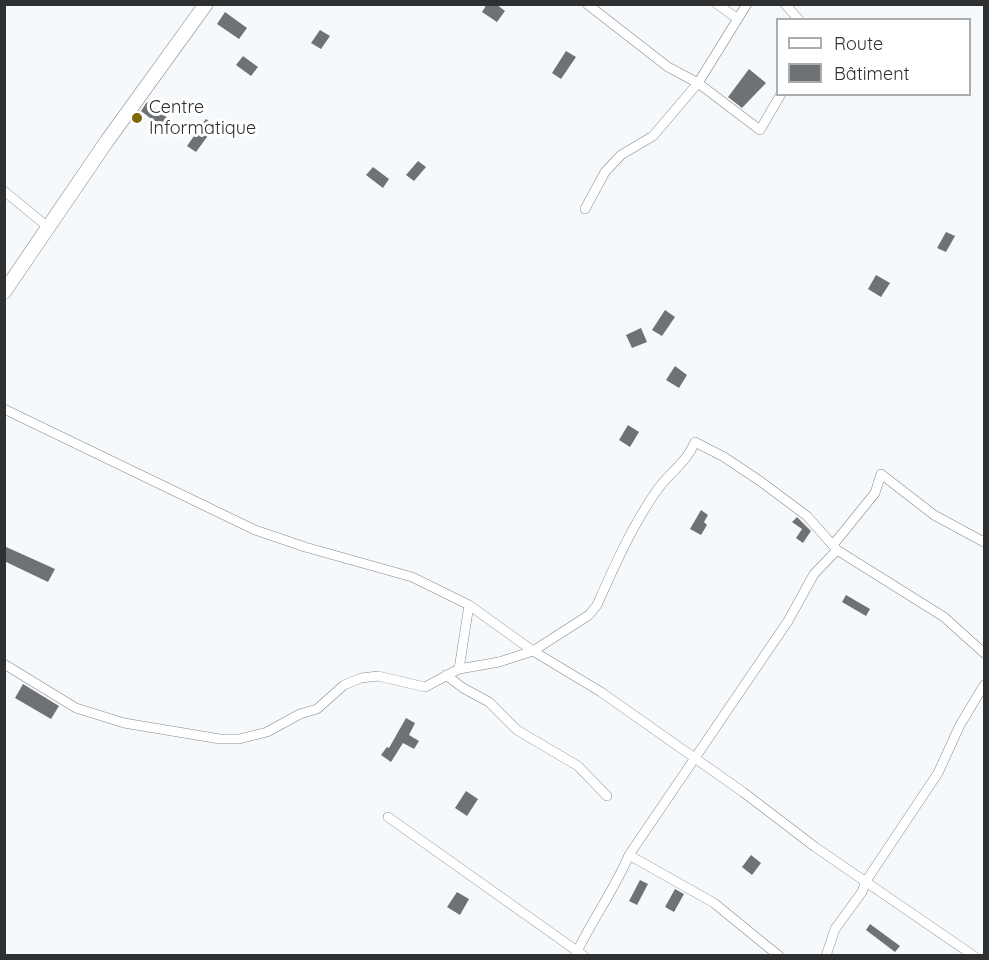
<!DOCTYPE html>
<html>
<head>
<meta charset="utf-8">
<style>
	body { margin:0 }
	#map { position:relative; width:989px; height:960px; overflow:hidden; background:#f6f9fc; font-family:Quicksand,sans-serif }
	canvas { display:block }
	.frame { position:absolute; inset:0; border:6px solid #2e3031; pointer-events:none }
	.legend { position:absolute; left:776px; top:18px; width:195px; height:78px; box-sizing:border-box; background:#fff; border:2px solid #abacad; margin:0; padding:8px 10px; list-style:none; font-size:18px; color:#2e3031 }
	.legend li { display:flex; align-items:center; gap:12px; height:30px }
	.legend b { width:30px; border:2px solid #abacad }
</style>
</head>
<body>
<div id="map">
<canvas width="989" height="960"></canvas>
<div class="frame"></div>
<ul class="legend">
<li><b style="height:8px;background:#fff"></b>Route</li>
<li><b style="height:16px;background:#6f7274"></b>Bâtiment</li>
</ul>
</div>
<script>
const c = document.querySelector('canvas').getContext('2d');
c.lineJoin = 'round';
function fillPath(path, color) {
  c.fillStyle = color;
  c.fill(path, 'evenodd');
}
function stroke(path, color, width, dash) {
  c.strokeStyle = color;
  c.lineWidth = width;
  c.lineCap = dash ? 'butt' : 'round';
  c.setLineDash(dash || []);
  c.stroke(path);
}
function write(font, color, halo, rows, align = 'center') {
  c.font = font + ' Quicksand,sans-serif';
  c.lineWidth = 6;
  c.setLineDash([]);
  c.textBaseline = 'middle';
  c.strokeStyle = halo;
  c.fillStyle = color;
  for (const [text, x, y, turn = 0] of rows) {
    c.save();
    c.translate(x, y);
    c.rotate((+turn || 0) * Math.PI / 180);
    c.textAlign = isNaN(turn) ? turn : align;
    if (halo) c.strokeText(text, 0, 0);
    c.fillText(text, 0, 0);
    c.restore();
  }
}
fillPath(new Path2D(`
	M487,4H496L505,11L497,22L482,12Z
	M225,12L247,28L239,39L217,24Z
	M320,30L330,36L321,49L311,43Z
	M566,51L576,57L561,79L552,73Z
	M243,56L258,67L251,76L236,65Z
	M749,69L766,83L742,108L728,97Z
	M147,102L173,122L167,131L141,111Z
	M206,119L215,126L196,152L187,146Z
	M418,161L426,167L414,181L406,175Z
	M373,167L389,179L383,188L366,175Z
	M946,232L955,236L946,252L937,248Z
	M876,275L890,283L881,297L868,289Z
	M665,310L675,317L662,336L652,330Z
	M641,328L647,342L632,348L626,335Z
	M675,366L687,375L679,388L666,380Z
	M628,425L639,432L630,447L619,440Z
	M701,510L708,515L704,522L707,525L701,535L690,529Z
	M797,517L811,531L803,543L796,538L802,529L792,522Z
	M4,546L55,569L48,582L4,561Z
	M846,595L870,609L866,616L842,602Z
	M23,684L59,706L51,719L15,698Z
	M406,718L415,723L409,735L419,741L414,749L403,743L391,762L381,755L387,747L389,748Z
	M466,791L478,799L467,816L455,808Z
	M751,855L761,863L752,875L742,867Z
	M640,880L648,884L637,905L629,901Z
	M675,889L684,894L674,912L665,907Z
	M457,892L469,899L460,915L447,907Z
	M870,924L900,946L895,952L866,930Z`), '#6f7274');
const street = new Path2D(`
	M587,4L668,67L698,83L760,130L781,94
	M717,4L738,19
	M785,4L799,20
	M4,191L48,227
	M585,209L605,172L621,155L653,136L698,83L747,4
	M4,409L255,530L305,547L412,577L469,605L533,651L601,692L743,792L815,847L974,956
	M833,545L875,493L881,474L934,515L984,542
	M4,664L76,708L124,723L220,739H239L267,732L300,714L317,709L344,685L361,678L378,676L425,687L459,669L499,662L533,651L589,615L597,605C614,567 631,528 655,493C667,474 686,464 695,442L724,457L760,481L807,516L837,550L944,617L984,653
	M459,669L469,605
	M446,675L463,688L489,702L517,730L578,766L607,796
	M388,817L584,956
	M575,956C591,921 614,891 629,855
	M779,956L714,903L629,855L788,621L814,574L837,550
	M826,956L835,929L862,892L866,881L938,773L960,725L984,685`);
const secondary = new Path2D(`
	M4,292L107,141L206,4`);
stroke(street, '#85888a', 10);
stroke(secondary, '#85888a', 15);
stroke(street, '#fff', 9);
stroke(secondary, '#fff', 14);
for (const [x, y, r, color] of [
	[137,118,6,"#7c6900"]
]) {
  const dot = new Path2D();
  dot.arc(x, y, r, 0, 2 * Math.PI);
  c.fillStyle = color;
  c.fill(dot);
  stroke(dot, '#fff', 2);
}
write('18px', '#2e3031', '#fff', [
	["Centre",149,108],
	["Informatique",149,129]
], 'left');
</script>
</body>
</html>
